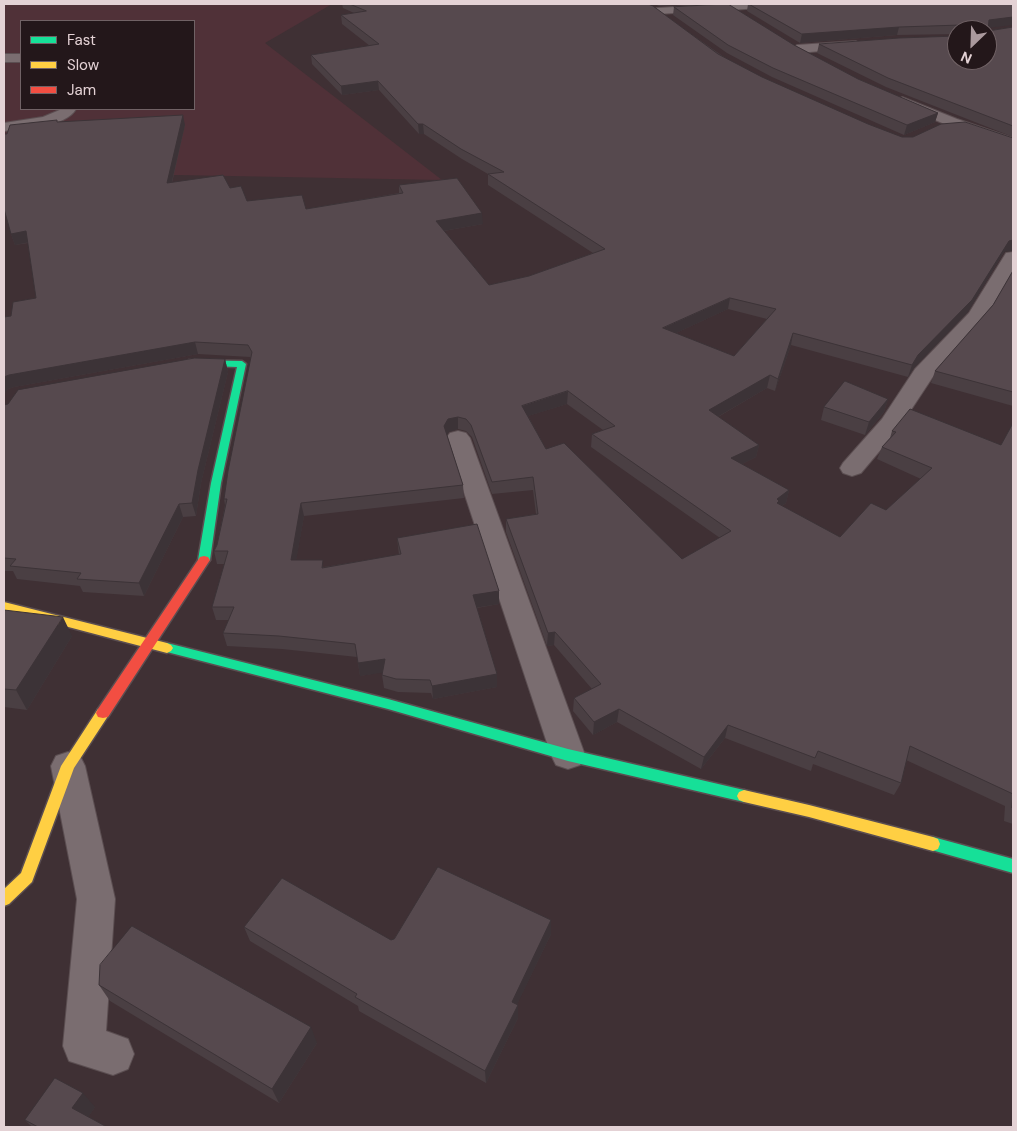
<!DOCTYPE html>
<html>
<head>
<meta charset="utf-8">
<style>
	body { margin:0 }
	#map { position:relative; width:1017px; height:1131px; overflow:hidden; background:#3f3034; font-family:"DM Sans",sans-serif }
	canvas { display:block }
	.frame { position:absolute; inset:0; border:5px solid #e4d2d5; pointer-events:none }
	.legend { position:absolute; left:20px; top:20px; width:175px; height:90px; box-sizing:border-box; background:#23171a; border:1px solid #706265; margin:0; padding:6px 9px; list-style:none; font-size:15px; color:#e4d2d5 }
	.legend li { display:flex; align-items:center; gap:10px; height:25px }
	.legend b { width:25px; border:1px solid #706265 }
	.north { position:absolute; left:947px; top:20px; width:50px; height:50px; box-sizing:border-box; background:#23171a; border:1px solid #706265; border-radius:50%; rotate:204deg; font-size:14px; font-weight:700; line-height:20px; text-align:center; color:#e4d2d5 }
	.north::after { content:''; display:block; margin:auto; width:18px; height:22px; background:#aa999d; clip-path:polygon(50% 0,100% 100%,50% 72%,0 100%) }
</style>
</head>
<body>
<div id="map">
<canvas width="1017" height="1131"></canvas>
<div class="frame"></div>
<ul class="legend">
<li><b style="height:6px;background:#16e098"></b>Fast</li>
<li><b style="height:6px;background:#ffcf43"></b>Slow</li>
<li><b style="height:6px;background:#f24e42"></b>Jam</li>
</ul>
<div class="north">N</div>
</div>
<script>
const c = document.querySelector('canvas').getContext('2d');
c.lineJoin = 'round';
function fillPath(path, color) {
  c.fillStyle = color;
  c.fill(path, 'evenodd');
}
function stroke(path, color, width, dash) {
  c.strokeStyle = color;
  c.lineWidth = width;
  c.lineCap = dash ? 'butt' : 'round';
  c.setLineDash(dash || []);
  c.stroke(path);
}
fillPath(new Path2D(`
	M4,4H332L265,43L442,180L178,175L4,177ZM21,21H194V109H21Z`), '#503138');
const street = new Path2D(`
	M726,4H787L781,7L657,14L651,11L657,8Z
	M856,41L862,45L860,48L797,53L791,49L797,45Z
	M4,54H21V62H4Z
	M902,97L957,119L1013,138V147L947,125L897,104L895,101Z
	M62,109H76C66,127 24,129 4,131V123L43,117Z
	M1013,252V272L987,316L932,378L899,428L861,473L852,476L843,473L840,468L843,463L882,419L915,369L969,313L1006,253Z
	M458,431L466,433L470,438L585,755L580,765L568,769L556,765L551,755L446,438L450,433Z
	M68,752L80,756L85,766L115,899L106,1031L128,1039L134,1054L128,1069L113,1075L69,1061L63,1046L77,899L51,766L56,756Z`);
const fast = new Path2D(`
	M189,360L242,361L246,364L221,483L210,560L204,564L198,560L211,483L237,367L186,365L185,363Z
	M167,643L388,699L568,749L744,790L749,792L751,796L749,800L744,802L568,761L388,709L163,651L161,648L163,645Z
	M933,837L1013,859V873L928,849L926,844L928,839Z`);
const slow = new Path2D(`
	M4,602L167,643L171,645L173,648L171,651L167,653L4,610Z
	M103,708L108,709L110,713L74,768L32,882L9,904L4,906V889L21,873L61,766L98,709Z
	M744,790L809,805L933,837L938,839L940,844L938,849L933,851L809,817L744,802L739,800L737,796L739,792Z`);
const jam = new Path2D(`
	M204,556L208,557L210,560L208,563L108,717L103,718L98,717L96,713L98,709L200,557Z`);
stroke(street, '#5b4e51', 2);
stroke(fast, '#5b4e51', 3);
stroke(slow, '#5b4e51', 3);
stroke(jam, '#5b4e51', 3);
fillPath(street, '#7a6d70');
fillPath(fast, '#16e098');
fillPath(slow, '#ffcf43');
fillPath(jam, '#f24e42');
fillPath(new Path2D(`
	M342,4H648L1004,252L968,312L914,368L908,377L791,345L775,391L767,388L718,417L759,445L756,457L742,464L789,490L786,503L782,506L840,537L886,510L921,479L877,459L882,447L890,438L892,431L1001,445L1013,423V824L1004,821L1005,806L906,760L901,783L894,795L813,764L811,771L725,738L701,769L617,722L593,735L573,711L574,698L592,689L554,645L547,646L506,532V519L536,514L533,490L492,494L472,437L466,431L458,429L449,432L447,435L463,485L464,498L304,516L296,560L324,567L399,555L397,538L499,604L477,608L497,674V687L433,699L431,693L398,692L384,688L382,675L383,672L360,676L357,657L282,649L227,646L223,633L229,620H216L212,607L225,564H217L214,551L217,545L225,505L224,499L251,358L250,357L198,354L14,387L8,389L4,394V317L11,316L36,298L28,243L15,245L11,234L7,134L58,122L185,125L172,183L230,188L247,201L306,209L399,193V185L483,224L444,231L489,285L529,276L593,253L488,185V174L462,159L424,134H419L379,90L342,95L312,64L311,55L370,46L342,24L341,15L354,13L343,8ZM728,309L767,319L734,356L676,333ZM567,404L603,430L592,434L591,447L720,538L682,559L546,449L528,416Z
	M654,4H698L659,6Z
	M748,4H1013L989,28L988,31L1013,27V137L886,87L817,53L819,44L957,60L987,30H957V34L897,35L800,43L747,11Z
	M674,7L794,45L858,79L938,113L935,122L904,135L772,77L727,53L673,15Z
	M1013,271V406L931,383L935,371L993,305Z
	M225,359L228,372L201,483L196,516L183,517L144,596L83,592L80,586L17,579L13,571H4V405Z
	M888,399L884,412L865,435L821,420L824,407Z
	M4,610L72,636L27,710L4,707Z
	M551,920V934L517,1004L518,1018L486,1083L359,1011L358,1006L250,941L244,927L391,940Z
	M99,985L317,1043L279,1103L110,1001Z
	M95,1107L88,1117L107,1127H32L25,1120Z`), '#4a3f43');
fillPath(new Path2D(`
	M1013,17V25L987,28L989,20Z
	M899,27L897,35L800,43L802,34Z
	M378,81L379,90L342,95L341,86Z
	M938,113L935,122L904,135L907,125Z
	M183,115L185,125L169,194L167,183Z
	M418,124H423L424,134H419Z
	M482,213L483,224L437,232L436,221Z
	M26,231L30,242L15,245L11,234Z
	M1013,240V251L1004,252L968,312L914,368L908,377L912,365L918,355L1009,241Z
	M730,298L728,309L661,340L663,328Z
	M793,333L791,345L775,391L778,379Z
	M195,342L198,354L14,387L8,389L4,394V377L9,375Z
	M225,359L228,372L201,483L196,516L192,503L198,470Z
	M770,375L767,388L707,423L709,410Z
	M568,391L567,404L522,418V406Z
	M888,399L884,412L865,435L869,422Z
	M458,417V429L449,432L444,439V426L448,419Z
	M759,445L756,457L728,471L731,458Z
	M789,490L786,503L777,509V499Z
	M301,503L304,516L294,573L291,560Z
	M179,504L183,517L144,596L139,583Z
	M499,591V604L474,608L473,595Z
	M63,617L72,636L27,710L16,690Z
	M555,632L554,645L547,646L548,633Z
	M385,659L387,672L360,676L358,663Z
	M497,674V687L433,699L432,686Z
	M619,709L617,722L593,735L594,722Z
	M728,725L725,738L701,769L704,757Z
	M551,920V934L512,1015V1002Z
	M518,1005V1018L486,1083L485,1071Z
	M311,1027L317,1043L279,1103L272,1089Z
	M83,1093L95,1107L85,1122L72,1108Z`), '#3c3337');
const building = new Path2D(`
	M350,4H648L653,6L718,54L762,77L868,124L902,137H913L941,124L965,122L1013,138V240L1009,241L972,300L918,355L912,365L793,333L778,379L770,375L709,410L759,445L731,458L789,490L777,499L779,501L777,503L840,537L871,503L886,510L932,468L882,447L896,432L892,431L910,409L1001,445L1013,423V794L910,746L901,783L818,751L815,758L728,725L704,757L619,709L594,722L574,698L601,684L555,632L548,633L506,519L538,514L533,477L492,482L471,425L466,419L458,417L448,419L444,426L463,485L301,503L291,560H323L322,568L401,554L397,538L477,524L499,591L473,595L497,674L432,686L430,680L396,679L382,675L385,659L358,663L355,644L279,636L223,633L234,607H212L228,551H214L217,545L227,499H224L228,471L252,352L248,345L195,342L9,375L4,377V317L11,316L13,302L36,298L26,231L11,234L4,209V134H7L10,125L57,120V122L183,115L167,183L223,175L230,188L241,186L247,201L302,195L306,209L403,193L399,185L457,178L482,213L436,221L489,285L529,276L605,249L488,174L504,172L461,149L423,124H418L378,81L341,86L311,55L379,44L341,15L366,11ZM730,298L776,309L734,356L663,328ZM568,391L615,426L592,434L731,531L682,559L564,443L546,449L522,406Z
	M728,4L794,45L858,79L938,113L907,125L773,68L728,45L674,7Z
	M749,4H1013V17L989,20L988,31L1013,27V126L888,78L819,44L899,38L957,36V60H987V30H961V25L899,27L802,34Z
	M1013,271V392L935,371L993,305Z
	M195,358L225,359L198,470L192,503L179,504L139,583L77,579L81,573L10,566L16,559L4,558V405L8,404L18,390Z
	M845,381L888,399L869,422L824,407Z
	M4,610L63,617L16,690L4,689Z
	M1013,795V809L1012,808Z
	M438,867L551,920L512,1002L518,1005L485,1071L355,997L357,994L244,927L282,878L391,940L394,939Z
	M132,926L311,1027L272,1089L99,985L100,965Z
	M55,1078L83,1093L72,1108L107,1127H38L25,1120Z`);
fillPath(building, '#56494e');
stroke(building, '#3c3337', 1);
</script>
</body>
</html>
